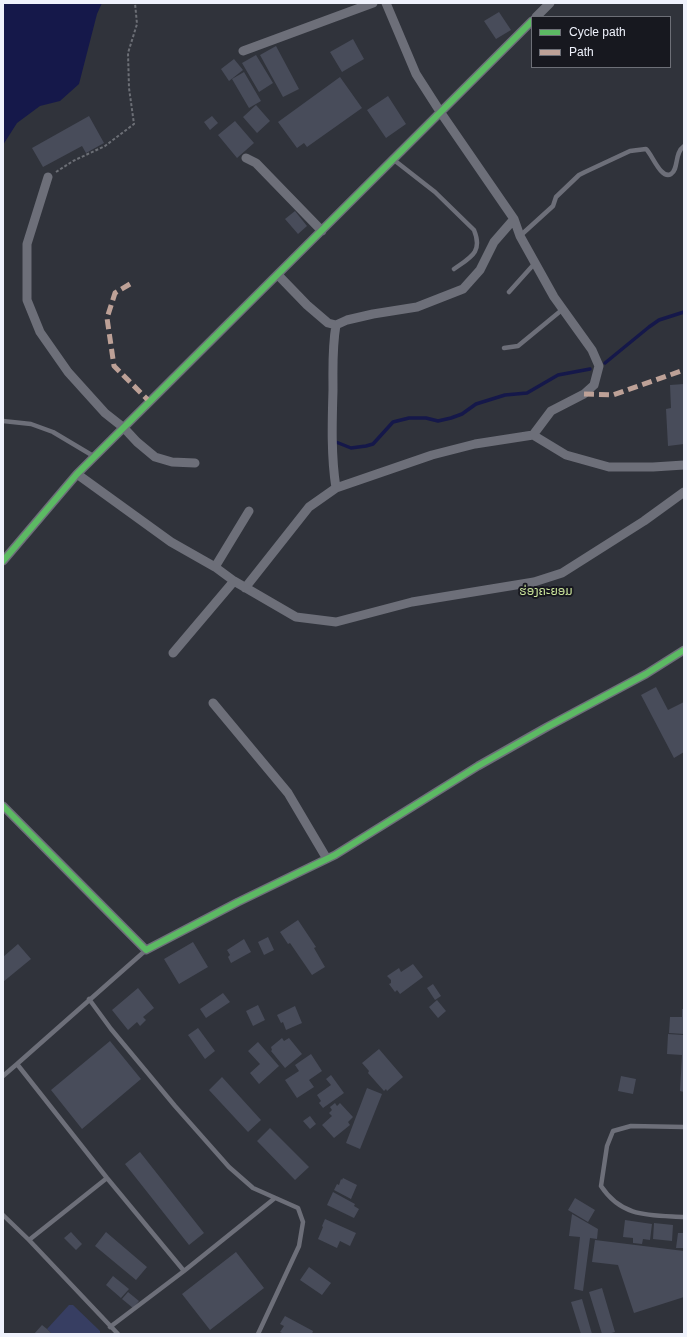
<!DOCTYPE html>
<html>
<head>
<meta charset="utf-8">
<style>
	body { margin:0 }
	#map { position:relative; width:687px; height:1337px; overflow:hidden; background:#30333b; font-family:Arial,sans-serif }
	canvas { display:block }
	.frame { position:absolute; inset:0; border:4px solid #eff2fc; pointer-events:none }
	.legend { position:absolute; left:531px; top:16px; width:140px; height:52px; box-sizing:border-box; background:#17181f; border:1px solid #6d6f77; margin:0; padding:5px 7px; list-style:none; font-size:12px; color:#eff2fc }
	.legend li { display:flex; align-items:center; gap:8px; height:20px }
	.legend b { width:20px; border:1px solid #6d6f77 }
</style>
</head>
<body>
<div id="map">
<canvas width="687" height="1337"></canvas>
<div class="frame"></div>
<ul class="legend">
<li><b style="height:5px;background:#5cba63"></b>Cycle path</li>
<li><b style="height:5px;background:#bda197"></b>Path</li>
</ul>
</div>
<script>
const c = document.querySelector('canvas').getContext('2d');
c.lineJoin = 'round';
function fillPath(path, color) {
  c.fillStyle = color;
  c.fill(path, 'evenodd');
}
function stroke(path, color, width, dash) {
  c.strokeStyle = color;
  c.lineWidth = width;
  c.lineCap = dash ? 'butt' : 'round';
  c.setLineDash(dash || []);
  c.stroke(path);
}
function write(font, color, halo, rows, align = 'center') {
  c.font = font + ' Arial,"Noto Sans Lao",sans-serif';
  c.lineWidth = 4;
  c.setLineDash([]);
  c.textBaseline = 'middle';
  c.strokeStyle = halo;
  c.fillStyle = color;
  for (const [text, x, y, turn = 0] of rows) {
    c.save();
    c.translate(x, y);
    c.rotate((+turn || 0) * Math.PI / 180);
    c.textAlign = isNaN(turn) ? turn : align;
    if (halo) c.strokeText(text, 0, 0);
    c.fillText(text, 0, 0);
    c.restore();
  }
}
fillPath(new Path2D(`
	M69,1305H73L100,1331V1334H52L47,1329Z`), '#373e62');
fillPath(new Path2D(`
	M3,3H102L97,14L79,84L60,101L40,106L17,123L3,145Z`), '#15184a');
stroke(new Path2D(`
	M605,363L649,327L659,320L684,312
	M336,442L351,448L366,446L373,444L393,422L409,418H426L438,421L451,418L462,414L476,404L505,395L527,393L558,375L590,369`), '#15184a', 3.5);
fillPath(new Path2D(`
	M499,12L511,30L496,39L484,21Z
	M353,39L364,59L342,72L330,52Z
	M276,46L299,89L283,97L260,55Z
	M256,55L273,83L259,92L242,63Z
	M234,59L243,70L229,81L221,69Z
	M244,72L261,101L249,108L232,79Z
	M340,77L362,108L307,147L304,143L297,148L278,122Z
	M388,96L406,124L386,138L367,110Z
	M256,105L270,121L257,133L243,117Z
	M89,116L104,143L86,153L82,146L43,167L32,148Z
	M212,116L218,123L210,130L204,122Z
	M235,121L254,143L237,158L218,135Z
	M295,211L307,226L298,234L285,219Z
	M684,384V444L668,446L666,409L671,408L670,385Z
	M656,687L668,710L684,702V752L674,758L641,695Z
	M298,920L316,947L314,948L325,967L312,975L290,943L288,944L280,932Z
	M268,937L274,950L264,955L258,942Z
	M244,939L251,952L231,963L228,957L230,955L227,950Z
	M193,942L208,967L179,984L164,959Z
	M18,944L31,959L3,982V957Z
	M413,964L423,977L400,994L397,990L395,992L389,984L391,983V980L387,976L399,968L401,972Z
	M433,984L441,996L435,1000L427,988Z
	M138,988L154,1008L143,1017L146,1020L140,1026L137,1022L128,1030L112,1010Z
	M223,993L230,1002L206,1018L200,1009Z
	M437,1000L446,1011L438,1018L429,1007Z
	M258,1005L265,1020L253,1026L246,1011Z
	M295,1006L302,1023L286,1030L283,1022L281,1023L277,1015Z
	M682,1009H684V1034L669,1033L670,1017H682Z
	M198,1028L215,1051L205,1059L188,1035Z
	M668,1034L684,1035V1092L680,1091L682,1055L667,1054Z
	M282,1038L284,1041L289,1038L302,1054L285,1068L271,1051L272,1050L271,1047Z
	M110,1041L141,1079L82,1129L51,1090Z
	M258,1042L279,1066L259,1084L250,1073L260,1064L248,1051Z
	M379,1049L403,1077L387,1091L386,1089L384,1091L368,1073L369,1071L362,1063Z
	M311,1054L322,1071L309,1080L314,1087L297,1098L285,1080L299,1071L295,1065Z
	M331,1075L344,1093L323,1108L319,1103L321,1101L317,1095L331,1085L326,1079Z
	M621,1076L636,1079L633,1094L618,1091Z
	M222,1077L261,1120L248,1132L209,1090Z
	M367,1088L382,1094L360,1149L346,1143Z
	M335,1103L337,1106L340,1103L353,1117L348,1122L350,1125L334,1138L322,1125L332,1116L329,1113L332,1110L330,1107Z
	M310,1116L316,1124L310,1129L303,1121Z
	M270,1128L309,1167L295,1180L257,1141Z
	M140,1152L204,1233L189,1245L125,1164Z
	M343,1178L357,1185L351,1199L334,1190L337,1184L339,1185L341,1179L342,1180Z
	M333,1192L355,1204L354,1206L359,1209L354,1218L327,1205Z
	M575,1198L595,1210L588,1222L568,1210Z
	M572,1214L598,1229L597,1239L590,1238L583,1291L574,1289L580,1237L569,1236Z
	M325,1219L356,1233L350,1246L340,1241L337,1248L318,1239L323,1227L322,1226Z
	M625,1220L652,1224L650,1240L643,1239L642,1244L633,1243V1238L623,1237Z
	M654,1223L673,1225L672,1241L653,1239Z
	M71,1232L82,1244L76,1250L64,1238Z
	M106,1232L147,1267L136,1280L95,1246Z
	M678,1233H684V1248H676Z
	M595,1240L684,1251V1297L634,1313L618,1265L592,1262Z
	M236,1252L264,1288L210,1330L182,1294Z
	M309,1267L331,1283L322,1295L300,1280Z
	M113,1276L129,1289L121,1298L106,1285Z
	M602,1288L615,1332L608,1334H602L589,1292Z
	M128,1292L139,1301L133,1308L122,1299Z
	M582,1299L592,1334H581L571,1302Z
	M285,1316L313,1331L312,1334H284L280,1332L284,1326L280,1324Z
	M42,1325L47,1329L52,1334H34Z`), '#484c5a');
stroke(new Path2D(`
	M56,172L73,161L105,146L134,124L129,88L128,53L137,24L135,3`), '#6c6f76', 2, [3, 2]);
stroke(new Path2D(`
	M394,160L435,192L474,230C483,252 471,257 454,269
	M520,236L553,206L556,197L579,175L585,172L630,151L646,149C652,154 661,180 671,174C679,169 674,153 684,146
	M509,292L535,263
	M504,348L518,346L563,309
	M3,421L31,424L53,432L95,457
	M146,950L17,1064L107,1178L184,1271
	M89,999L111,1029L175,1106L229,1167L253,1188L298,1208L303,1222L299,1246L258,1334
	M3,1076L17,1064
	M684,1127L631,1126L613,1131L607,1146L601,1186C622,1218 650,1215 684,1217
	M3,1215L29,1240L107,1178
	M29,1240L118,1334
	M110,1327L184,1271L275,1198`), '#6d6f79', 4.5);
stroke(new Path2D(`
	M386,3L416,74L441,113L514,219L520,236L554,297L592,350L599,366L594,385L584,394L551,411L533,435L566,455L609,467H653L684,465
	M536,17L550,3
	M243,51L373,3
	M246,158L256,163L322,231
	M48,177L27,244V300L40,332L68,372L105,413L124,428L137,442L155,457L172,462L195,463
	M278,275L307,305L328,323L336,325L347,320L373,314L417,307L463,289L480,270L494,242L514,219
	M336,325C332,348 333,367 333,390C332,423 331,456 336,488
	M77,474L171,542L215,567L234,581L296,617L336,622L412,602L534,582L562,573L644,521L684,492
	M3,561L77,474L532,21
	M215,567L249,511
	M245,588L309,507L336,488L432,455L475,444L533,435
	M173,653L234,581
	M213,703L288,793L327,859
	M3,806L146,950L238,902L335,855L478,766L547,727L646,674L684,650`), '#6d6f79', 9);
stroke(new Path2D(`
	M130,284L115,293L107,318L114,366L150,402
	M584,394L613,395L684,370`), '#bda197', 5, [10, 5]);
stroke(new Path2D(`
	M3,561L77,474L532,21
	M3,806L146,950L238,902L335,855L478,766L547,727L646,674L684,650`), '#5cba63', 6);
write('12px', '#cce69c', '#17181f', [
	["ຮ່ອງຄະຍອມ",546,592]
]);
</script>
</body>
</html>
